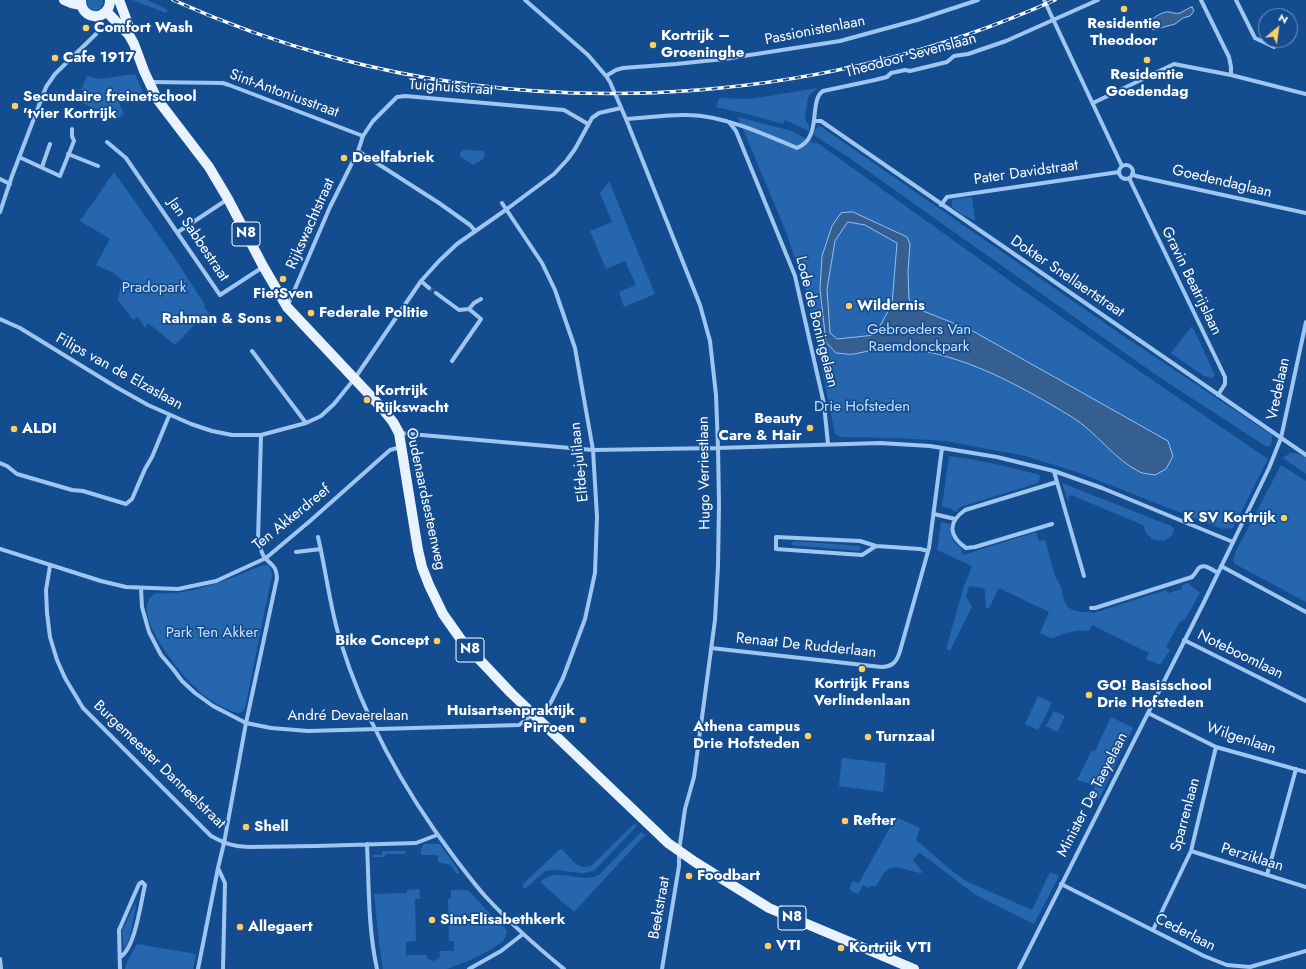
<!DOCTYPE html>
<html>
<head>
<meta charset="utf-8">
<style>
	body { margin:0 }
	#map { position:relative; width:1306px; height:969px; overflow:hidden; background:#144c90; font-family:Jost,sans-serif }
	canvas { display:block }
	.north { position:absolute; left:1258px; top:8px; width:40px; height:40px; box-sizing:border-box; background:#144c90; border:1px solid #7294bc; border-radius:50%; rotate:29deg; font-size:11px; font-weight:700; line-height:16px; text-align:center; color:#fff }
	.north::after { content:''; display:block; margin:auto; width:14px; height:18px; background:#ffce5f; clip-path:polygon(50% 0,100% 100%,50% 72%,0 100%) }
</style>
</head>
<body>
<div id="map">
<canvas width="1306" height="969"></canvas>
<div class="north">N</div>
</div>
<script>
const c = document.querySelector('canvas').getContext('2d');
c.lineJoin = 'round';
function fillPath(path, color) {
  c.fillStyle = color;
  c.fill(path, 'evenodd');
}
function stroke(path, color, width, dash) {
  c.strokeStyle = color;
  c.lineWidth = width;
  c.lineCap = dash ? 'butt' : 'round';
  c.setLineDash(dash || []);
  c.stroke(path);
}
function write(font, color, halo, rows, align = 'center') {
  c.font = font + ' Jost,sans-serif';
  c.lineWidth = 3.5;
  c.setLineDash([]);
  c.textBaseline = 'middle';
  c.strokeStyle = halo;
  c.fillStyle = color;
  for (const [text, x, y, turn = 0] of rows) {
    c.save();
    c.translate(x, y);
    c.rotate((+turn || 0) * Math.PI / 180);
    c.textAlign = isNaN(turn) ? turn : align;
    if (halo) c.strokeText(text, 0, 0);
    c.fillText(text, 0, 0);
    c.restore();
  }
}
fillPath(new Path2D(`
	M87,0H103V3L100,9L94,11L88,8Z
	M132,0H147L168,10L166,13Z
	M135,74L143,92L119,102L124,114L117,119L81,102L85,92L81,90L87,76L98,79Z
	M818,88L809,95L808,98L805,119L809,126V131L785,120L783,124L747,114L716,107L719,98L751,99Z
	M738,117L792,131L815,144L816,142L1027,293L1161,386L1268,459L1233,528L1222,529L1077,472L1025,456L946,441L896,438L841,437L835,434L807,295L786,232Z
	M820,126L1119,333L1272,435V440L1271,445L1267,447L1159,377L848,157L814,135L815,129Z
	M463,150L482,151L485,153C484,160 479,162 473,165L460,156V153Z
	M114,172L174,257L205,305L204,307L217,323L213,326L202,317L175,345L148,323L145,328L138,317L133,320L118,300L122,280L114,273L96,265L110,239L80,221Z
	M609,181L655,294L624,307L619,292L636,285L625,261L606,269L590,231L612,222L600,193Z
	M972,197L975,221L961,214L952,207V200L955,199Z
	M1192,326L1215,375L1212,378L1204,376L1171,353Z
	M1290,453H1296L1306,457V474L1283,458Z
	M949,456C980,460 1010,467 1040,475L1039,482L1035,484L960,507L956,512L950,508L942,507Z
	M1281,465L1306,481V602L1235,564L1233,561L1236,551Z
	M1062,483L1171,526L1174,529L1172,536L1164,541L1151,539V537L1147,535L1143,525L1071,495L1069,496L1068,501Z
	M941,522L950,524C949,534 952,542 961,548L963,555L1036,532L1039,541L1045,540C1049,552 1051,564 1055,576C1056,580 1060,583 1061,587C1064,597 1062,605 1073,610C1081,613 1087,611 1094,613L1166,590L1168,593L1182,589V585L1188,583L1200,593L1185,619L1179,623L1166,647L1170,650L1160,665L1146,659L1149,653L1092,625L1089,631C1076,629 1066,633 1053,638H1050L1040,633L1049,612L999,588L989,608H986L985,590L983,588L969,586L966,596L972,607L950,651L946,649L964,586L972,566L937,550Z
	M795,541L859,546L861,547L859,551L792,545V542Z
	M268,565L271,569L272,575L245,708L242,712L238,713C226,710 205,698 196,688C181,674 139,623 148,602C149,598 152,595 156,593C192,596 228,579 261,566Z
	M1038,696L1052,703L1038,730L1025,724Z
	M1054,711L1065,716L1057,732L1046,726Z
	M1111,717L1133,728L1099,799L1092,794L1095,785L1077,780L1092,750L1095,751Z
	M842,758L886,763L883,792L839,786Z
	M896,817L920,828L916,840L951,870L966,881L1032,910L1050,872L1059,876L1034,924L974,894L919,852L913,860L922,871V873C910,873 894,861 885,872C881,876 879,882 876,886H870L869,888L863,885L859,893H854L849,889L853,881L859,883Z
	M634,824L637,826L594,871L582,873L555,870L545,871L525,889L522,885L559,850L562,849C571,858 577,871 591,866Z
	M641,832L645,835L574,912L540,882C560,865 578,885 599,875Z
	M424,844H440L458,870L459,874L456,873L451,865L438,862V855H421V849Z
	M382,851H406V854H385V857H373V855H382Z
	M419,889L420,899H415L416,941L406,942V956L408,955H427V958L430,960L434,961L440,957L439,951H454V941H449L448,899L451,898V890H468L494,918L503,925L507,932L504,940L492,949L466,962L447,969H383L379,943L374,894L407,893V890Z
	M135,904L136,905L130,937L124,950L122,931Z
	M137,944L196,954L193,969H125L127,962Z`), '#2666af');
const water = new Path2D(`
	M1192,7L1194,11L1190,16L1183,18L1175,24L1153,30L1150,27L1149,22C1154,17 1163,11 1170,12C1174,13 1176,14 1180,13C1184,11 1188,8 1192,7Z
	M853,212L907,237L910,244L908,272L909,299L913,307L971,330L1168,441L1173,456L1166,469L1155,475C1150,474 1144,474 1140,472C1116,461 1095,431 1072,417C1019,385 964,354 902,348C885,346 870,351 854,354C848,355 842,353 836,353L826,342L820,289L822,256L832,226L841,213ZM848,222L865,225L897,243L892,304L875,335L837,339L830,333L827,289L835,241Z`);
fillPath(water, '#355f90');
stroke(water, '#91c1f4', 1);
stroke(new Path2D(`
	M429,288L436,293`), '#3767a1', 4, [4, 2]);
stroke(new Path2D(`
	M525,0L588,55L606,76L610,82L626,119L700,305L710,341L716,395L718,448L719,504L718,566L715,620L694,777L685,809L679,851V866L662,969
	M1044,0L1122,166
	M1201,0L1229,57L1231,67V75
	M1236,0L1255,38L1274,47
	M606,76L616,70L623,68L676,64L724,59L840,41L917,20L978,0
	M151,82L223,83L229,85L363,136
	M1093,103L1174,64L1231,75L1306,94
	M626,119C647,118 668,114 688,115C725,116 764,134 797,148C823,138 808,101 823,91L875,80L887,77L891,73L905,70L910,71L947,62L954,56L968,54L1006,41L1098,0
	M815,121H821L1306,455
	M729,122L736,131L795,276L824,404L828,444
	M107,142L126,158L220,295L263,267
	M358,151L439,203L470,225L475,231
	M68,154L98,166
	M19,157L60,176L74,141L72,136V129
	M1119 172a7 7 0 1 1 14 0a7 7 0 1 1-14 0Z
	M42,167L50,144
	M1132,174L1136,176L1306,213
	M1129,178L1225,377V384L1218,395
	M0,179L10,184
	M502,203L542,263L555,290L575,348L593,450L597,517L595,573L585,619L563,678L551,702L539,718
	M941,205L947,197L1119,172
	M0,212L12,176L46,87L55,74L96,34L98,28L96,17
	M178,232L228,199
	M421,281L429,288
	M436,293L459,310L469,309L481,319L452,361
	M288,305L330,207L358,151L363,136L373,121L397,97L405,96L564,110L588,124
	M469,309L474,303L481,299
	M0,319L20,328L116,387L148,405L191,424L212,431L232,435H261L306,423L321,416L334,404L355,378L421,281L439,261L457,244L507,209L554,174L567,160L575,149L592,118L599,113L621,108
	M252,351L306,423
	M399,433L593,450L718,448L880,443L930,446L997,457L1054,471L1102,488L1233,542
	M0,463L7,466L17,474L72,490L83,491L126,504L132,499L145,469L152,457L169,416
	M1057,482L1084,576
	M934,514L955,519
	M1052,524L975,547L966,548C949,536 947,523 965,510L1057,482L1054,471
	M318,537C326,571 330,607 340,640C364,718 405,792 454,857C464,870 475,885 486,897C510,923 537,947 564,969
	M876,546L862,555L776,549V537L860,541L876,546L920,549L928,551
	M0,549L101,581L126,587L178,589L216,581L266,558L310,521L390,450L401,447
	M296,552L321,549
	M50,566L46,590L47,613L50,637L57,660L65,678L83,708L211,836C224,843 234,847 248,847L316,846L416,843L437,835
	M1221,566L1306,612
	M141,588L142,607L149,632L161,655L173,669L182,681L195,693L213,706L246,723L271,728L308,731L484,726L519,725L532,715
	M1091,608H1095L1192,577C1195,574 1196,572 1198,569C1203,562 1212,570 1218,573
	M1184,640L1306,701
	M711,648L881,667C892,667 897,662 900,651L929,548L942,448
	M1148,713L1216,747L1306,772
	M367,844C369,886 368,928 377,969
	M1191,851L1306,887
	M218,868L225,883L223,969
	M1267,875L1296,769
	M1061,884L1204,956L1227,965L1250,967L1306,951
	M1153,930L1191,851L1216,747
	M120,957C135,949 141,902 145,885L142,882L139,884L119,930L120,969
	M0,959L1,969
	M198,969L218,868L224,843L246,723L277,578C276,566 273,566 266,559C261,554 260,546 258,540L261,435
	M469,969L501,951L523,934
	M1019,969L1204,602L1269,468L1281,438L1306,322`), '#9fc6f1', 4);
stroke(new Path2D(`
	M64,0L71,3L81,5
	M81,0C81,22 110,21 110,0
	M119,0L128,24L129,35
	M106,11L129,35L134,44L144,71L157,99L209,167L228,199L263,266L287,307L381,407L393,422L399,433L418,550L422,567L429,585L443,614L462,641L511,693L668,843L695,862L769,908L914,969`), '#e9f2ff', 10);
const rail = new Path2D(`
	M173,0C224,23 277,42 332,57C569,121 831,100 1055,0`);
stroke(rail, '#fff', 3.5);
stroke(rail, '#144c90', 2, [6]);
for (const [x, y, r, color] of [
	[1124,9,4,"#ffce5f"],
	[86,28,4,"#ffce5f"],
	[653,45,4,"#ffce5f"],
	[55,58,4,"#ffce5f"],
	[1147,60,4,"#ffce5f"],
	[15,106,4,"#ffce5f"],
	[344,158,4,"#ffce5f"],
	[283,279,4,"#ffce5f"],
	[849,306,4,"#ffce5f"],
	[311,313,4,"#ffce5f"],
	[279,319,4,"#ffce5f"],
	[367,400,4,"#ffce5f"],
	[810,428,4,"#ffce5f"],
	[14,429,4,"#ffce5f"],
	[1284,518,4,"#ffce5f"],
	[437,641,4,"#ffce5f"],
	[862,669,4,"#ffce5f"],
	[1089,695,4,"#ffce5f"],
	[583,720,4,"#ffce5f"],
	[808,736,4,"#ffce5f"],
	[868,737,4,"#ffce5f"],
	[845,821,4,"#ffce5f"],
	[246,827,4,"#ffce5f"],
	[689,876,4,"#ffce5f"],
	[432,920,4,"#ffce5f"],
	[240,927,4,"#ffce5f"],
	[768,946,4,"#ffce5f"],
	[841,948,4,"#ffce5f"]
]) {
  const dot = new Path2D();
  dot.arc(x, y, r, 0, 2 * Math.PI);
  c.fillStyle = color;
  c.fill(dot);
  stroke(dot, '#144c90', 1.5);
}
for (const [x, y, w] of [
	[246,234,28],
	[470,650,28],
	[792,918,28]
]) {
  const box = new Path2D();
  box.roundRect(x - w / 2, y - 12, w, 24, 3);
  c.fillStyle = '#144c90';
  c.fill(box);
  stroke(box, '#fff', 1);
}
write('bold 14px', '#fff', null, [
	["N8",246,234],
	["N8",470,650],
	["N8",792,918]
]);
write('bold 15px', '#fff', '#144c90', [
	["Residentie",1124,24,"center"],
	["Theodoor",1124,41,"center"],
	["Comfort Wash",94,28],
	["Kortrijk –",661,36],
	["Groeninghe",661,53],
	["Cafe 1917",63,58],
	["Residentie",1147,75,"center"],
	["Goedendag",1147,92,"center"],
	["Secundaire freinetschool",23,97],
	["'tvier Kortrijk",23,114],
	["Deelfabriek",352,158],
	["FietSven",283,294,"center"],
	["Wildernis",857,306],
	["Federale Politie",319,313],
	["Rahman & Sons",271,319,"right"],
	["Kortrijk",375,391],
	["Rijkswacht",375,408],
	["Beauty",802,419,"right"],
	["Care & Hair",802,436,"right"],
	["ALDI",22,429],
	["K SV Kortrijk",1276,518,"right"],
	["Bike Concept",429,641,"right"],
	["Kortrijk Frans",862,684,"center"],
	["Verlindenlaan",862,701,"center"],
	["GO! Basisschool",1097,686],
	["Drie Hofsteden",1097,703],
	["Huisartsenpraktijk",575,711,"right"],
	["Pirroen",575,728,"right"],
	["Athena campus",800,727,"right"],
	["Drie Hofsteden",800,744,"right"],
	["Turnzaal",876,737],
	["Refter",853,821],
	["Shell",254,827],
	["Foodbart",697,876],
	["Sint-Elisabethkerk",440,920],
	["Allegaert",248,927],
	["VTI",776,946],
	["Kortrijk VTI",849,948]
], 'left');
write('15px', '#fff', '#144c90', [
	["Passionistenlaan",815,31,-11],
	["Theodoor Sevenslaan",911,56,-15],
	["Tuighuisstraat",451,88,4],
	["Sint-Antoniusstraat",284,94,20],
	["Pater Davidstraat",1026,173,-8],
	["Goedendaglaan",1222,182,13],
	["Rijkswachtstraat",311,224,-66],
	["Jan Sabbestraat",198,240,56],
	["Dokter Snellaertstraat",1067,277,34],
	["Gravin Beatrijslaan",1191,281,64],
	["Lode de Boningelaan",816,322,76],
	["Filips van de Elzaslaan",119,372,29],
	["Vredelaan",1279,389,-78],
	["Elfde-julilaan",580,462,-96],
	["Hugo Verriestlaan",705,473,-91],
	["Oudenaardsesteenweg",425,499,78],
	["Ten Akkerdreef",292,518,-39],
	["Renaat De Rudderlaan",806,646,6],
	["Noteboomlaan",1240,655,26],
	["André Devaerelaan",348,716],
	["Wilgenlaan",1241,739,18],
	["Burgemeester Danneelstraat",159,765,44],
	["Minister De Taeyelaan",1093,795,-63],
	["Sparrenlaan",1186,815,-75],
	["Perziklaan",1252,858,17],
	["Beekstraat",660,908,-80],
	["Cederlaan",1185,933,27]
]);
write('15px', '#c6e0fc', '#144c90', [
	["Pradopark",154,288],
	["Gebroeders Van",919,330],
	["Raemdonckpark",919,347],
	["Drie Hofsteden",862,407],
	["Park Ten Akker",212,633]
]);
</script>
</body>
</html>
